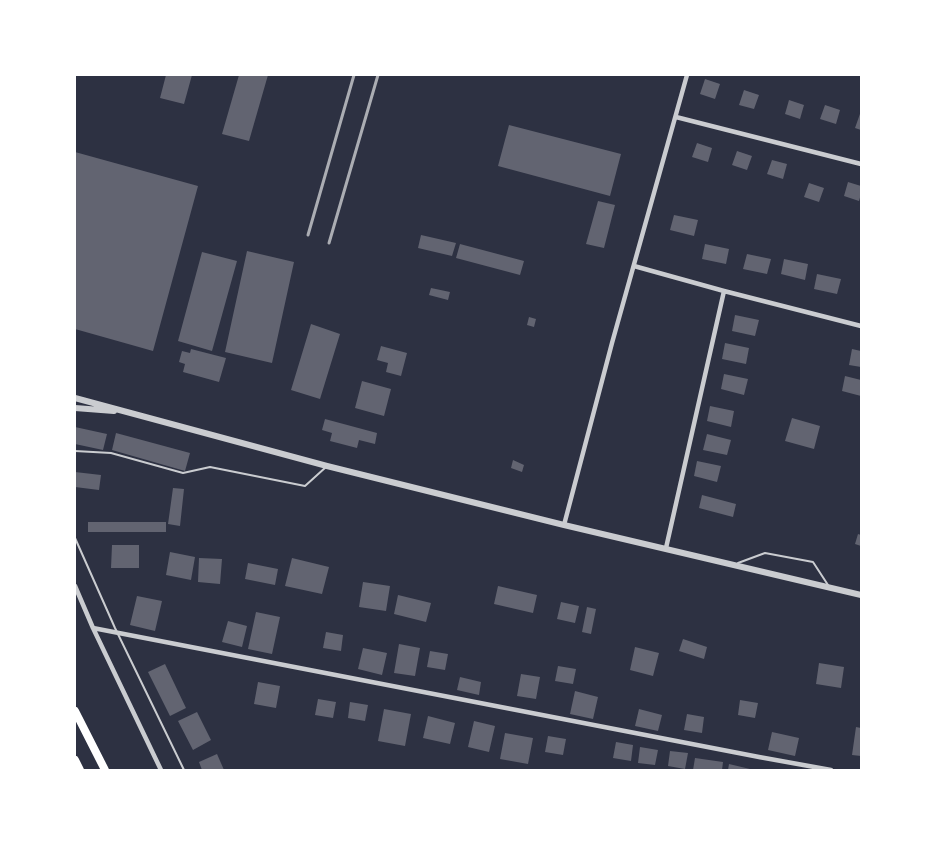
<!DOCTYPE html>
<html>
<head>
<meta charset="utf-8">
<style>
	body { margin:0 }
	#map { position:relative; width:936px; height:845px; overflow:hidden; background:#2d3142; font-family:Raleway,sans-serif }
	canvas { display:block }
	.frame { position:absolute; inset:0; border:76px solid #fff; pointer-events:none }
</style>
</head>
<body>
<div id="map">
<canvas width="936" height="845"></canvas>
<div class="frame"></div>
</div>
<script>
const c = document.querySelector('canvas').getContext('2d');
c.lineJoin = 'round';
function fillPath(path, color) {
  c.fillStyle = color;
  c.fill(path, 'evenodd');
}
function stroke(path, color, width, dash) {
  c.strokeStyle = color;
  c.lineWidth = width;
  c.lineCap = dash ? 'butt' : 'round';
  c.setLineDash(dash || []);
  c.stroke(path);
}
fillPath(new Path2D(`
	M166,75H192L184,104L160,98Z
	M239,75H268L249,141L222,134Z
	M705,79L720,84L715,99L700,94Z
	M744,90L759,95L754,109L739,105Z
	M789,100L804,105L800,119L785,114Z
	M825,105L840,110L836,124L820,119Z
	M861,111V130L855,128Z
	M509,125L621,154L610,196L498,166Z
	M697,143L712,148L708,162L692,157Z
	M737,151L752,156L747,170L732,165Z
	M75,152L198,186L153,351L75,329Z
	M772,160L787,164L783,179L767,174Z
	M848,182L861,186V194L859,201L844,196Z
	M809,183L824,188L819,202L804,197Z
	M598,201L615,205L604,248L586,244Z
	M674,215L698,220L694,236L670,230Z
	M421,235L456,243L452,256L418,248Z
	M460,244L524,261L520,275L456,258Z
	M705,244L729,249L726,264L702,259Z
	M247,251L294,262L272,363L225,352Z
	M202,252L237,261L212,351L178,341Z
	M747,254L771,259L767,274L743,269Z
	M784,259L808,264L805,280L781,274Z
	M817,274L841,279L837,294L814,289Z
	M431,288L450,292L448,300L429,295Z
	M735,315L759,320L755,336L732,331Z
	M529,317L536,319L534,327L527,325Z
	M311,324L340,334L320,399L291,390Z
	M725,343L749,348L746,364L722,359Z
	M381,346L407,353L401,376L386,372L388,363L377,360Z
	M191,349L226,358L219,382L183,372L185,364L179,362L182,351L190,353Z
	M852,349L861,351V367L849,365Z
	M724,374L748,379L744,395L721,389Z
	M845,376L861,380V396L842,391Z
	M362,381L391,389L384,416L355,408Z
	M710,406L734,411L731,427L707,421Z
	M792,418L820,426L814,449L785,441Z
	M325,419L377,433L375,444L359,440L357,448L330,441L332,433L322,430Z
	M75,427L107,434L103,450L75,444Z
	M116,433L190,453L185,471L112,450Z
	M707,434L731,440L727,455L703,450Z
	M513,460L524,465L522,472L511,468Z
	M697,461L721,466L717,482L694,476Z
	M75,472L101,475L99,490L75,487Z
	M173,488L184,489L180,526L168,524Z
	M702,495L736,504L733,517L699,508Z
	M88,522H166V532H88Z
	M858,534L861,535V546L855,544Z
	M112,545H139V568H111Z
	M170,552L195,557L191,580L166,575Z
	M199,558L222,559L220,584L198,582Z
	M292,558L329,567L322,594L285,586Z
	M248,563L278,569L275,585L245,579Z
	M363,582L390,586L386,611L359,607Z
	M498,586L537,595L533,613L494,604Z
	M398,595L431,603L426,622L394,614Z
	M137,596L162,601L155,631L130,625Z
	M561,602L579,606L575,623L557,619Z
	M587,607L596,609L591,634L582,632Z
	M256,612L280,617L272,654L248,649Z
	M228,621L247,626L242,647L222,642Z
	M326,632L343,635L341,651L323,648Z
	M683,639L707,647L704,659L679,651Z
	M399,644L420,648L415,676L394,673Z
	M635,647L659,653L653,676L630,670Z
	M363,648L387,653L382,675L358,669Z
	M430,651L448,654L445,670L427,667Z
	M819,663L844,667L841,688L816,684Z
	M165,664L186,708L170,716L148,672Z
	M558,666L576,669L573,684L555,681Z
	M521,674L540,677L536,699L517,696Z
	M460,677L481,682L479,695L457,690Z
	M258,682L280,686L276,708L254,704Z
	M575,691L598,697L593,719L570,714Z
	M318,699L336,702L333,718L315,715Z
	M740,700L758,703L755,718L738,715Z
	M350,702L368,705L365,721L348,718Z
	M384,709L411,714L405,746L378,741Z
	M639,709L662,715L658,731L635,726Z
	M197,712L211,740L193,750L178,721Z
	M687,714L704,717L702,733L684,730Z
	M428,716L455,723L450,744L423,738Z
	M474,721L495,726L489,752L468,747Z
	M856,727L861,728V756L852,755Z
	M772,732L799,738L795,756L768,750Z
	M505,733L533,738L528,764L500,759Z
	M548,736L566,739L563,755L545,752Z
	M616,742L633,745L631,761L613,758Z
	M640,747L658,750L655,765L638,763Z
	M670,751L688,753L685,769L668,766Z
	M217,754L224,770H202L199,762Z
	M695,758L723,762L722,770H693Z
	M729,764L750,769V770H728Z`), '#626471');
stroke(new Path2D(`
	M75,451L111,453L183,473L210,467L305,486L326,467
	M75,538L115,628L184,770
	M738,563L765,553L813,562L828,585`), '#caccd0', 2);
stroke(new Path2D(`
	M676,117L861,164
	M634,266L724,291L861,326
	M564,525L612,343L687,75
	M666,548L724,291
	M75,586L93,628L161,770
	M93,628L759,757L831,770`), '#caccd0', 4.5);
stroke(new Path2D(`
	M75,398L327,466L564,525L861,595
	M75,408L114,411`), '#caccd0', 6);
stroke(new Path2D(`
	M75,711L105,770
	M75,760L80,770`), '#fff', 8);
stroke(new Path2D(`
	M308,235L354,75
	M329,243L378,75`), '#abadb3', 3);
</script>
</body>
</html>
